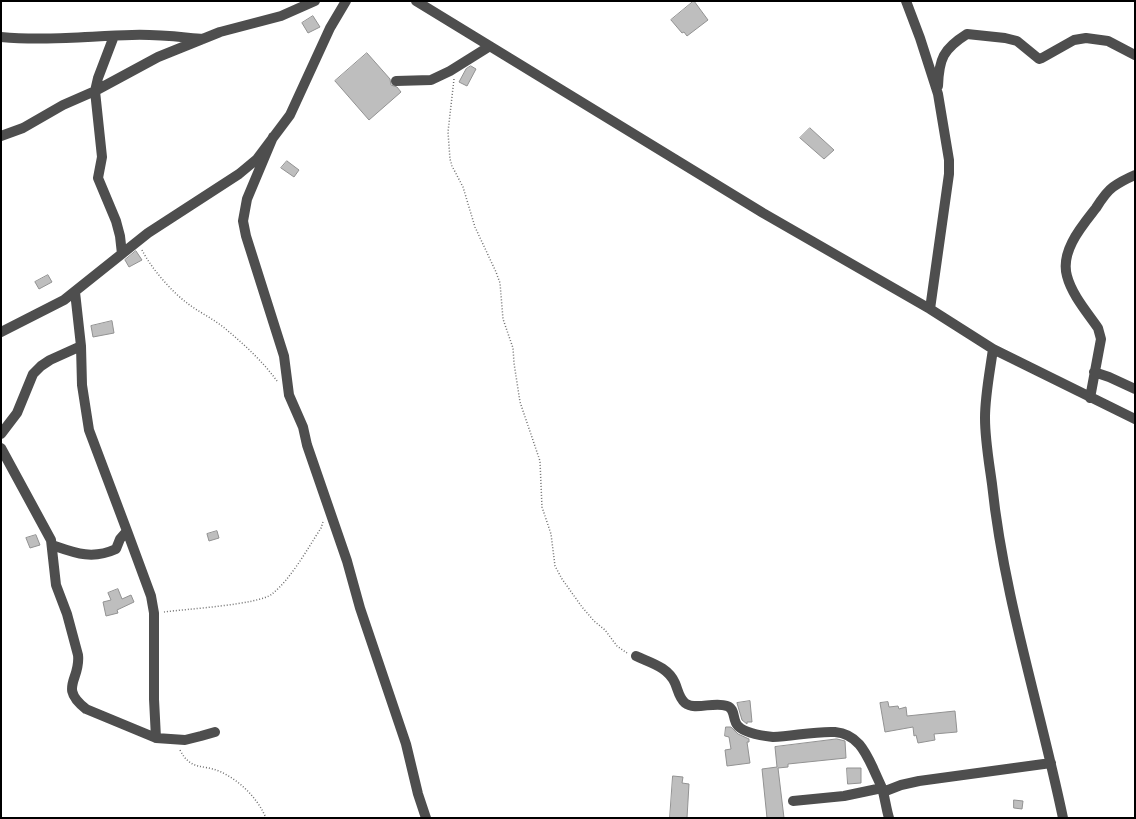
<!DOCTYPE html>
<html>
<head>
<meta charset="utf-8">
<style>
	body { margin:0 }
	#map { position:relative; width:1136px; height:819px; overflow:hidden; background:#fff; font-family:Quicksand,sans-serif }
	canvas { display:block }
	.frame { position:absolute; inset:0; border:2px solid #000; pointer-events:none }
</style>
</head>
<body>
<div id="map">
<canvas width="1136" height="819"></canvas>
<div class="frame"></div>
</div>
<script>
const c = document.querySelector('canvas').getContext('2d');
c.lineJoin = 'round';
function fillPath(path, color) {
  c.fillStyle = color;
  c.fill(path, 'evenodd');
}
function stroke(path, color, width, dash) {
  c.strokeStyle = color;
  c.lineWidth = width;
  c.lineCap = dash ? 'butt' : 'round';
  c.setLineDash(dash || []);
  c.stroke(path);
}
const building = new Path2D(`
	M694,1L708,20L687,36L684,32L682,33L671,20Z
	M313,16L320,27L308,33L302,23Z
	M367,53L390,79L391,85L397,87L401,92L369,120L335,81Z
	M471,66L476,69L467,86L459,82L466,69Z
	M810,128L834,150L824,159L800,138Z
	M287,161L299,170L294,177L281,168Z
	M136,251L142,260L129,267L125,260Z
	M48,275L52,282L39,289L35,282Z
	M112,321L114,333L93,337L91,326Z
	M217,531L219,538L209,541L207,534Z
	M36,535L40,545L30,548L26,538Z
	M118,589L122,599L131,595L134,602L117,610L118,613L106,616L103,602L111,600L108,593Z
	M750,701L752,722H747V724L742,720L737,703Z
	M888,702L889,707L898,706L899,709L906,707L907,716L955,711L957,732L934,734L935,740L918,743L916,735L914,736L913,727L885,732L880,703Z
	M726,727H731L738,734L749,739V742H747L750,763L727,766L725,750L731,749L729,737L725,736Z
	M837,739L845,741L846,758L788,764V767L778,768L784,818H767L762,769L777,767L775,747Z
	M847,768H861V783L848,784Z
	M673,776L683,777L682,783L689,784L687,818H670Z
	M1014,800L1023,801L1022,809L1014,808Z`);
fillPath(building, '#bebebe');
stroke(building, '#929292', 1);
stroke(new Path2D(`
	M454,79L448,132L450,159L452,166L463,187L475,227L496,272L500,283L503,319L513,348L514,363L520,402L540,461L542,507L551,534L555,566L562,579L582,607L594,621L605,630L617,646L627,653
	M142,250C151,268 171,291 187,303C200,313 216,320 228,331C246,346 263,362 277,381
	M164,612C185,609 258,605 272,594C291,579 308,548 321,528L323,522
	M180,750C191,771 202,764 219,771C239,780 257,797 266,818`), '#707070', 1.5, [1, 2]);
stroke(new Path2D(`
	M416,1L763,213L930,309L993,349L1135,419
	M906,1L920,38L938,94L949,160V174L930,309
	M114,36L98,78L95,91L102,157L98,178L116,221L120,236L122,254
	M1,37C45,41 89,36 132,35C156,34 179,37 203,39
	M396,81L431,80L450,71L490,46
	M938,86C939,59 943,49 967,34L1005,38L1017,41L1039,59L1042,58L1074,40L1086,38L1108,41L1135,55
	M1,136L23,128L63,105L95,91L158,57L220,32L281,16L315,1
	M273,137L247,199L243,221L246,236L284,356L289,395L303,427L307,445L347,561L360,608L406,744L418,794L426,818
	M75,292L81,346L82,385L89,430L127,531L151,596L154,613V699L156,738
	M1,332L64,300L148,233L239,174L257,159L290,115L330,28L346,1
	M993,349C990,371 985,395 985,418C985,440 989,462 992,484C1004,598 1040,707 1063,818
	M1094,372L1109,377L1135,389
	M1090,398L1101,339L1098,328C1087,312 1072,295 1067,276C1060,251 1082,226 1096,208C1101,200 1106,192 1113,187C1120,182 1128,178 1135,175
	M1,434L17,413L33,374L41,366L50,360L81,346
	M1,448L51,540L56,585L67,614L78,655C81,680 58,687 86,709L156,738L185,740L201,736L215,732
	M52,545C75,553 92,560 116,549L120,539L127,531
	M636,656C651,663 668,667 675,683C678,690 679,698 685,703C695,711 714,701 727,706C736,709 732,720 738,726C745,733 764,736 773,737C794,736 815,731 835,732C857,734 865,751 873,768C876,775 879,781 882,788C885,798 886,808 889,818
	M883,792L901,785L919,781L1051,763
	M793,801L844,796L882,788`), '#4e4e4e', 10);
</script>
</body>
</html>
